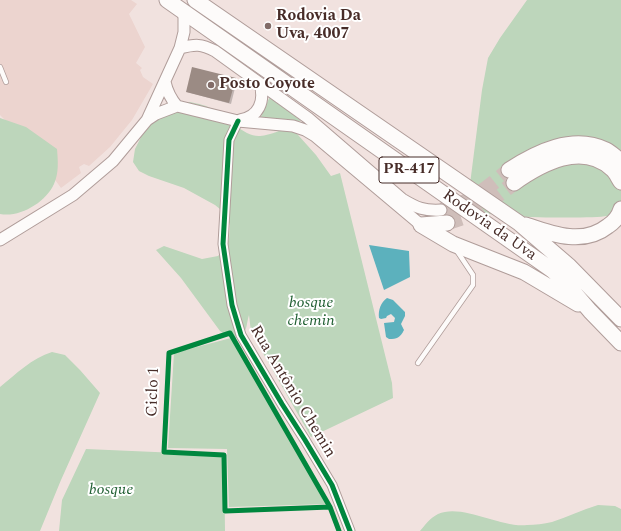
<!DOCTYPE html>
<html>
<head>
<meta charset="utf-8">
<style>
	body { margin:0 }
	canvas { display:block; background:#f1e2df }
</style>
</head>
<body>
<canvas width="621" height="531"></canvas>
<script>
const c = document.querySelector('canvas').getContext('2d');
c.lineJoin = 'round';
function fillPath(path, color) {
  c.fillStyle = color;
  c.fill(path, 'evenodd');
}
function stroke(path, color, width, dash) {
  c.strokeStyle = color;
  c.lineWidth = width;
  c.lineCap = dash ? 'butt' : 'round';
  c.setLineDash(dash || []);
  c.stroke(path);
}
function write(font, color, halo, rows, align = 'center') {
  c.font = font + ' Spectral,serif';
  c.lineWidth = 4;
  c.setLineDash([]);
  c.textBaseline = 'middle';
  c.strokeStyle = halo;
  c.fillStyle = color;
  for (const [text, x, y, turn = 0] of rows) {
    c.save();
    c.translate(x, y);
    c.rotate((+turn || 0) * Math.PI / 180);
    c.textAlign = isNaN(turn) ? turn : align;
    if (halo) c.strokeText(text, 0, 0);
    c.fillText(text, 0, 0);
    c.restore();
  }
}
fillPath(new Path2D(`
	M0,0H131L137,4L129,14L145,47L136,63L142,68L140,70L143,77L153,84L132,120L110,147L89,166L84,164L79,167L81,173L61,188L53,177L42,158L0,115Z`), '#ecd4cf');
fillPath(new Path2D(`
	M527,0H621V210C617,213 612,215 607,216C592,219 488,218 478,211C469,204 469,194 470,184L482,90L488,58L500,38Z
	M270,96L301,121L260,119Z
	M190,102C199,104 206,105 214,110C227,117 244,137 260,136C271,135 281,130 290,126L316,155L331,176L340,173L392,383L393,398L311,437L251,332L249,315C245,329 249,331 234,339H232L328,504L229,507L227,449L168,448L174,353L231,338L220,331L181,278L156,250L164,246L202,259L218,256L226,247L229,239L230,225L226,214L215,205L184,188L149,176L139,171L133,162L135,149L142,135L151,122L175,104Z
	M0,118L26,127L57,149C58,161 59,173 54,184C46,202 20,218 0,214Z
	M52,352L65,355L80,370L100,393L61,480L40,531H0V387C16,374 32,358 52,352Z
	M86,449L224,455L225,531H59L62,500Z
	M598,505L615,506L621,509V531H420C425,525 430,518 438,514C462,503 500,528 527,525C535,525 544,524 552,522C567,517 582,510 598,505Z`), '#bdd6bb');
fillPath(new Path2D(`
	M369,245L409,251L410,277L384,290Z
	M387,298L393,300L405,312V316L401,324L404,330C400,338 397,339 389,339L386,337L384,323L394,322L395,318L391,314L387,316L386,318L381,319L379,318C378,310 381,302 387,298Z`), '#5cb1bd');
fillPath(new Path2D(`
	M235,79L237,80L231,104L187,92Z`), '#0003');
fillPath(new Path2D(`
	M192,67L236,78L229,103L186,92Z`), '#9b8b84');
stroke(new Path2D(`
	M441,210C468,205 488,187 509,170
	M447,223L465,217L480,209L514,183`), '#cfbeba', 15, [15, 8]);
const service = new Path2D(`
	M0,67L6,82
	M418,363L473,285V275L457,251`);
const minor = new Path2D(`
	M238,121L229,140L223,244L232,305L241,335L282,404L305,440L332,485L350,531`);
const tertiary = new Path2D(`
	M180,48C196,44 201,44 215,51L308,118L402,199C417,208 424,211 441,210
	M165,82C167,91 170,98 177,106
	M147,120L156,114L177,106L238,121L293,126L305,130L315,136L421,225
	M240,120C259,117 265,101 260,84
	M0,240L73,195L113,161L147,120L180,48L184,32V12`);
const primary = new Path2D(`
	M167,0L552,270L567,284L590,311L621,343
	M195,0L519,223L569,266L621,319
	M509,170C537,152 573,134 606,150C612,153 616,158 621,161
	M514,183C541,164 582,141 612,169C616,172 618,178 621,182
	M421,225L453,244L524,272L578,304
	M421,225L447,223
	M526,225C552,234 583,246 608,226C614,222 619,216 621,209`);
stroke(service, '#b09d9a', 6);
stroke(minor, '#b09d9a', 11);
stroke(tertiary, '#b09d9a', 13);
stroke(primary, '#b09d9a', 17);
stroke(service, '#fdfbfa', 4.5);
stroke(minor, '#fdfbfa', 9);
stroke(tertiary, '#fdfbfa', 11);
stroke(primary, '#fdfbfa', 15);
stroke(new Path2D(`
	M238,121L229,140L223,244L232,305L241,335L282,404L305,440L332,485L350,531
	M330,507L230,333L169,353L164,452L224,455L225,511L330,507L339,531`), '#00873e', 5);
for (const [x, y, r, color] of [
	[268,26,4,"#826c68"],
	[211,85,4,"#826c68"]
]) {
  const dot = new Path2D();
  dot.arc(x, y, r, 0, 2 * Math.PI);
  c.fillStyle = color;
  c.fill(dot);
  stroke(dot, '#fff', 1.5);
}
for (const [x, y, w] of [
	[409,170,60]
]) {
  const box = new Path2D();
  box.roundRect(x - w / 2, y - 13, w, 26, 3);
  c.fillStyle = '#fff';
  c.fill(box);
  stroke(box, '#472c28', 1);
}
write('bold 15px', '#472c28', null, [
	["PR-417",409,170]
]);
write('bold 16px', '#472c28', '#fff', [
	["Rodovia Da",276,17],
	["Uva, 4007",276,35],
	["Posto Coyote",219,85]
], 'left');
write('16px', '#472c28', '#fff', [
	["Rodovia da Uva",489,226,35],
	["Ciclo 1",154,392,-88],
	["Rua Antônio Chemin",292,392,59]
]);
write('italic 16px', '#205f32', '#fff', [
	["bosque",311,304],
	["chemin",311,322],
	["bosque",111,491]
]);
</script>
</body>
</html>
